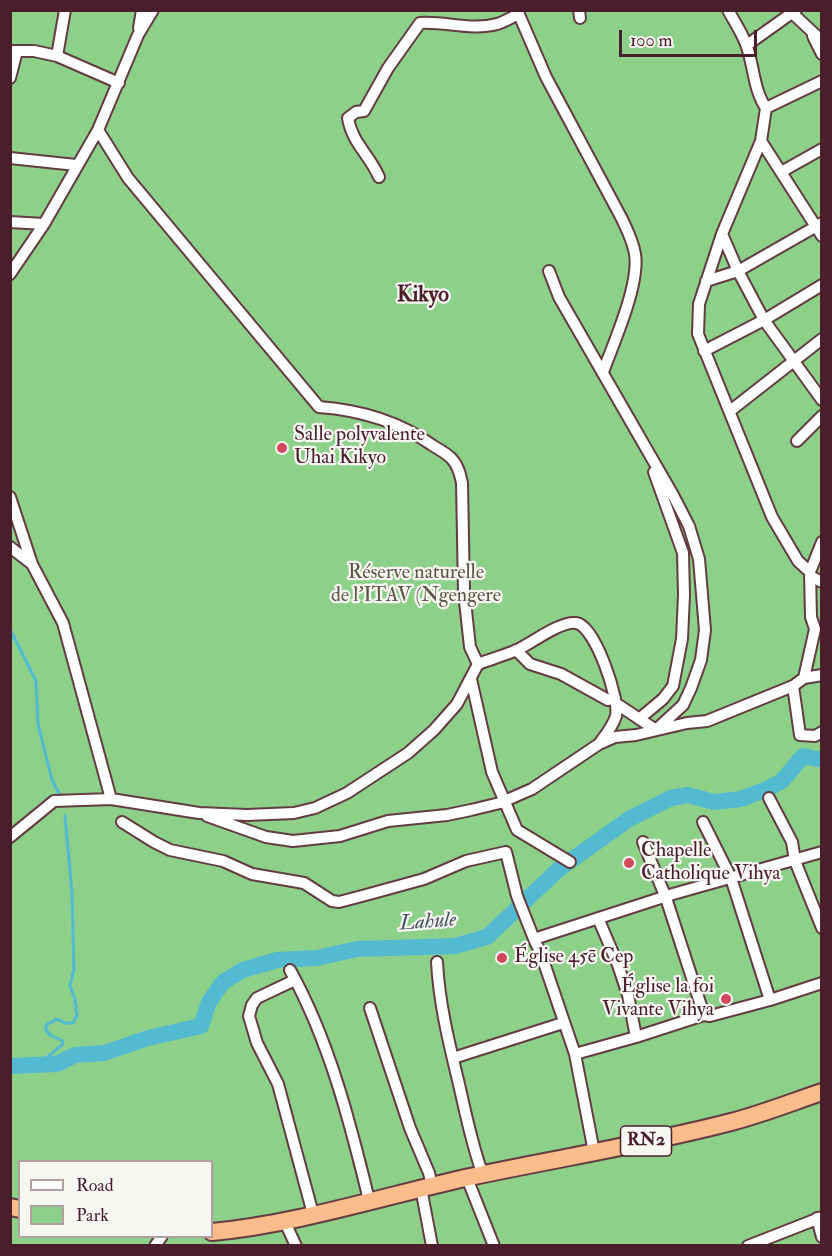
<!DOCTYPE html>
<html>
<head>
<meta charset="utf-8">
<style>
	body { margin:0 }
	#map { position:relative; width:832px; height:1256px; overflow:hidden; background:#efdebe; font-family:"IM FELL Double Pica",serif }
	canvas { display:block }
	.frame { position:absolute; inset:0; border:12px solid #4a1f2b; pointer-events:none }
	.legend { position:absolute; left:18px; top:1160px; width:195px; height:78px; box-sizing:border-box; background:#f6f6f2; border:2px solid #b1a0a2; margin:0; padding:8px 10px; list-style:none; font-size:18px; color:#4a1f2b }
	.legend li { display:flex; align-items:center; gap:12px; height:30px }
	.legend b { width:30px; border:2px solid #b1a0a2 }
	.scale { position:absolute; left:619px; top:30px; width:138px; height:27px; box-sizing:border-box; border:3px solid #4a1f2b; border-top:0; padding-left:8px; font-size:18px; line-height:21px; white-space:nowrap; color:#4a1f2b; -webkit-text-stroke:4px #f6f6f2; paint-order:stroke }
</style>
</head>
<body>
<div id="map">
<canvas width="832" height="1256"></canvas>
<div class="frame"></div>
<ul class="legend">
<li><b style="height:8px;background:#fff"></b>Road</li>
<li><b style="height:16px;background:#8cd089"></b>Park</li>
</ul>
<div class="scale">100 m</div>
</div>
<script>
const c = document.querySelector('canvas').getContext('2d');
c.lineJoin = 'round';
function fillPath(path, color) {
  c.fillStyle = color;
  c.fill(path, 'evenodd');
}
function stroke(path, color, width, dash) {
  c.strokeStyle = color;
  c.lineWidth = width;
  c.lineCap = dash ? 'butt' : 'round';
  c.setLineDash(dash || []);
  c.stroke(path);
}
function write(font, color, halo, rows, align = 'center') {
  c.font = font + ' "IM FELL Double Pica",serif';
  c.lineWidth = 4.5;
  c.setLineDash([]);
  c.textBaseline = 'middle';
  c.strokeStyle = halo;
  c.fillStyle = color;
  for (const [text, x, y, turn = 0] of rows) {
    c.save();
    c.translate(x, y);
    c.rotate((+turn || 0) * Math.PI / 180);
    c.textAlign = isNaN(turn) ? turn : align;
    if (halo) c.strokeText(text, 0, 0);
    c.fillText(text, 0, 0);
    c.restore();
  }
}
fillPath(new Path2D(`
	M10,11H821V1245H11ZM20,1162H212V1236H20Z`), '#8cd089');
stroke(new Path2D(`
	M10,629L36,681L38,724L52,780L61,797
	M43,1065L45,1059L62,1045L63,1041L50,1035L46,1030V1025L57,1019L65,1023H73L77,1016L75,999L70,986L74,969L72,893L65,816`), '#54bad2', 3);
stroke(new Path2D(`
	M10,1066L57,1064L75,1055L104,1053L148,1038L201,1026L209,1002L223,982L243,970L277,960L317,958L357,949L455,946L487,937L559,869L629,819L671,798L688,795L714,802L741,799L767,789L782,781L803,756L822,760`), '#54bad2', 16);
const minor = new Path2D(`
	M517,10L546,77L622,219C627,230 633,241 635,254C640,284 614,342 603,372
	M579,10L580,18
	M728,10C734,21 742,33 746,44C754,65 753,89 766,108L761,141L722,234L699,304L698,334L772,517L798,561L810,572
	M789,10L822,41
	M139,28L142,10
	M813,36L822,54
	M747,45L796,10
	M10,51H34L57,56L119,83
	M57,56L65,10
	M10,78L17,51
	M766,108L822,81
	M761,141L822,236
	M10,158L76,165
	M781,172L822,149
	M379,177C369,154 352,143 348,118L356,112L364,111L388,68L420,23C445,21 471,31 497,24C504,22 512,17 519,14
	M10,222L44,224
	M722,234L738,271L764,320L822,400
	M549,271L559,297L673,495L689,526L699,559L705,630L701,660L691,688L683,705L658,728
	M10,274L44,224L98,130L138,35L153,10
	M706,281L738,271L822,223
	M704,351L764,320L822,285
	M730,411L822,339
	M797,441L822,416
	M10,497L32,564L63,623L111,799
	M10,547L32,564
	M810,576L822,582
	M516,650L530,664L561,674L608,700L615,698
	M478,664C491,659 505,655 517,650C532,643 560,621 576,623C595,625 620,700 616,716C613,726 605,736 599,744
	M804,678L815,629L811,617L810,572L822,542
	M471,679L492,772L517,830L570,862
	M793,686L800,735L815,736L822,732
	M617,704L656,730
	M639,719L663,699L673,686L682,639L684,595L683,553L654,472
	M769,798L792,842L795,861L822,928
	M207,816L266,837L293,841L340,836L388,821L447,815L471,810L500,803L532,789L599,744L615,737L636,735L687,723L707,721L793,686L804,678L822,675
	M122,822L154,842L170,850L223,861L252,874L304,883L332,901L339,902L362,896L424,879L466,861L506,852L517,896L534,939
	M703,822L731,878L770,1000
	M10,837L54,801L111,799L199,813L247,815L294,813L315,808L347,793L408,753L434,730L457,704L478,664L470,647L464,592L462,483C460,474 458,465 451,458C446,453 438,449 432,445C398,421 360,410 319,407L128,178L98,130
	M643,842L666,898L704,1015
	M598,918L618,965L628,995L636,1037
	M437,962C439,1001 448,1039 457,1076C465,1109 471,1143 483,1175
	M290,970C329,1040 350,1122 369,1200
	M295,980L257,998L252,1005L249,1016L257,1043L278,1084L313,1214
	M370,1008L410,1128L429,1173L432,1186
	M575,1054L636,1037L704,1015L710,1016L770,1000L822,983
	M453,1058L563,1023
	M594,1152L575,1054L541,954L534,939L673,894L822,852
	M467,1178L494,1246
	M421,1188L432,1246
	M817,1218L822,1237
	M284,1220L296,1246
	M155,1246L162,1236
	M748,1246L822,1217`);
const trunk = new Path2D(`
	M10,1207L20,1209
	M212,1232C297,1224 381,1197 465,1178C553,1159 643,1145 731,1122C762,1114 792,1102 822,1092`);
stroke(minor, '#633c41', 14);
stroke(trunk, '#633c41', 20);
stroke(minor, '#fff', 10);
stroke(trunk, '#fabc8b', 16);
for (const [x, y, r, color] of [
	[282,448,6,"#d1495b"],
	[629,863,6,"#d1495b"],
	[502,958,6,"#d1495b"],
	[726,999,6,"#d1495b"]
]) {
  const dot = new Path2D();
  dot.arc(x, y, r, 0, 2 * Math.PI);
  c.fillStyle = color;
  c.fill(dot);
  stroke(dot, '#f6f6f2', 2);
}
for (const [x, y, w] of [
	[646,1141,51]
]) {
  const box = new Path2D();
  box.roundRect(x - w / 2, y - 15, w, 30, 4.5);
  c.fillStyle = '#f6f6f2';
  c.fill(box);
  stroke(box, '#4a1f2b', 1.5);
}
write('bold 18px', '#4a1f2b', null, [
	["RN2",646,1141]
]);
write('20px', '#4a1f2b', '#f6f6f2', [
	["Salle polyvalente",294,436],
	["Uhai Kikyo",294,459],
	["Chapelle",641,852],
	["Catholique Vihya",641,875],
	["Église 45ē Cep",514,958],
	["Église la foi",714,988,"right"],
	["Vivante Vihya",714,1011,"right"]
], 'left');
write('20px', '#5e5447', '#f6f6f2', [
	["Réserve naturelle",416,574],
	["de l'ITAV (Ngengere",416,597]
]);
write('italic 21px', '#4e5565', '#f6f6f2', [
	["Lahule",428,923,-4]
]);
write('bold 22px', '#4a1f2b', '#f6f6f2', [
	["Kikyo",423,296]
]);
</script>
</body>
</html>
